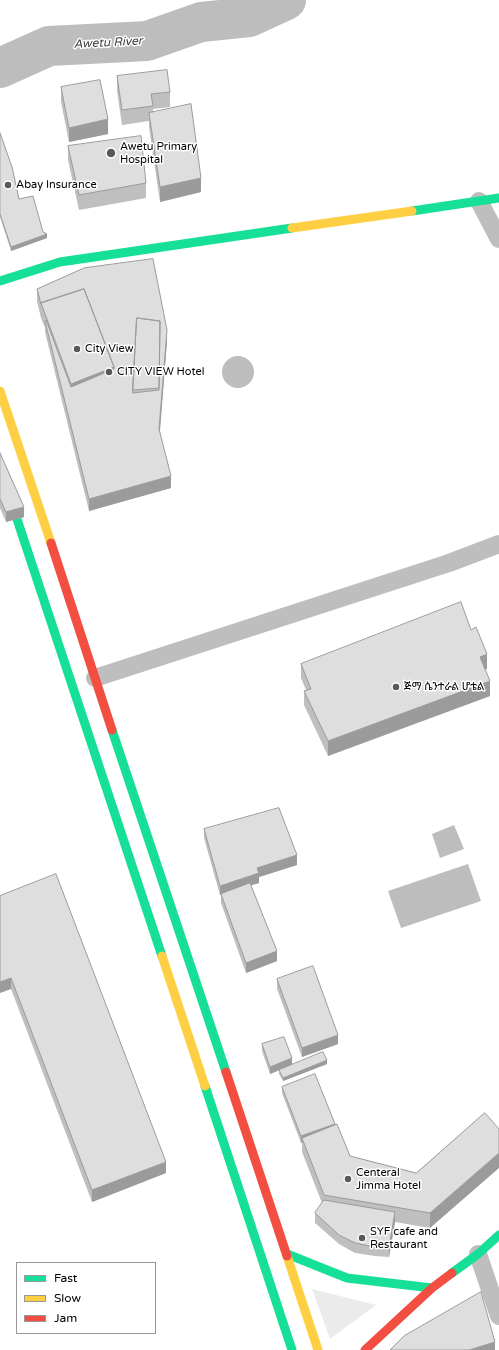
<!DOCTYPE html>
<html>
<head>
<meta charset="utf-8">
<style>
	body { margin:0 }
	#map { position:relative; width:499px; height:1350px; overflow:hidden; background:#fff; font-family:"Varela Round",sans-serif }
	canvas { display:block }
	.legend { position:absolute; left:16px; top:1262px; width:140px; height:72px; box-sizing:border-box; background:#fff; border:1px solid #999; margin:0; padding:5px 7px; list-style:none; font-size:12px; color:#000 }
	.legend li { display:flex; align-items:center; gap:8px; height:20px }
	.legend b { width:20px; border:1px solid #999 }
</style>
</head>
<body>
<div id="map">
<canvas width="499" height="1350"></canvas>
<ul class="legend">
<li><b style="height:5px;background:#16e098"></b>Fast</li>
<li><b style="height:5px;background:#ffcf43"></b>Slow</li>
<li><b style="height:5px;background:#f24e42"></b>Jam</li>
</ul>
</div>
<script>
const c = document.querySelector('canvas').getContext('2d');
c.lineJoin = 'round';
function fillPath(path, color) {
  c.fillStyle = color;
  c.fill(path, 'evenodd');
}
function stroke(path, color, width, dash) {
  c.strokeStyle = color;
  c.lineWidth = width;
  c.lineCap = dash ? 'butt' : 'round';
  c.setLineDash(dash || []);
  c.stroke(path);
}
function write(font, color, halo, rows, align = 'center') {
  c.font = font + ' "Varela Round","Noto Sans Ethiopic",sans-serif';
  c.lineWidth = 3;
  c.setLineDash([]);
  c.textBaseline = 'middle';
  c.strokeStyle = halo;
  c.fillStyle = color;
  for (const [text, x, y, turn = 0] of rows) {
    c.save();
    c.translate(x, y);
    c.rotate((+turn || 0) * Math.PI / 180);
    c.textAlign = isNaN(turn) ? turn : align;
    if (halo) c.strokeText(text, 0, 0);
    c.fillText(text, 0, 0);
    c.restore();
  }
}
fillPath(new Path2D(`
	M312,1289L376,1305L330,1339Z`), '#ebebeb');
fillPath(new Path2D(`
	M222 372a16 16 0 1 1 32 0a16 16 0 1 1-32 0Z
	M454,825L464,849L440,858L432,834Z
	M468,864L481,901L401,928L388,891Z`), '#bdbdbd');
stroke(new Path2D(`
	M0,68L49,46L147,41L201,22L249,17L286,0`), '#bdbdbd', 40);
stroke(new Path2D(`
	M479,201L499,239
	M95,678L449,563L499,544
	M478,1254L499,1316`), '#bebebe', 18);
stroke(new Path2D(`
	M412,211L499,198
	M0,281L60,262L292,228
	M0,468L162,956
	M112,730L226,1072
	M205,1086L292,1350
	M287,1254L347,1278L432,1288
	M452,1273L478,1254L499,1235`), '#16e098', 9);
stroke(new Path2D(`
	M292,228L412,211
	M0,391L51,543
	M162,956L205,1086
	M287,1256L318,1350`), '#ffcf43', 9);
stroke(new Path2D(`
	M51,543L112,730
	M226,1072L287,1256
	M365,1350L432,1288L452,1273`), '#f24e42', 9);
fillPath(new Path2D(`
	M117,76L170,92V107L153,109V112L201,192L160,202L149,127V121L122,125L117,91Z
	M61,87L108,134L69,142L61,102Z
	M0,133L19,199L47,238L11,251L0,217Z
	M68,146L146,183V198L79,210L68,160Z
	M37,289L167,341L160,432L171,488L89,511L45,332V328L41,318L37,301Z
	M0,453L24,517L6,522L0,508Z
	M471,630L487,669H485L490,696L328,756L304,705V691L306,690L301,678V664Z
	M204,829L297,865L259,877V883L251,885L277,961L246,973L221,903V895H220L204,838Z
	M0,896L166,1173L92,1202L11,989Z
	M277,979L338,1044L302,1057L277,989Z
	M262,1044L292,1065L327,1064L283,1081L279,1074V1070L270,1074L262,1051Z
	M282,1087L335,1125L350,1156L416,1173L485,1113L430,1228L395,1222L389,1257L375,1256L355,1253L339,1244L315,1223V1213L322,1203L302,1152V1143H301L282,1093Z`), '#bfbfbf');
fillPath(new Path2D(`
	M108,119V134L69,142V128Z
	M201,178V192L160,202V187Z
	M47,234V238L11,251V247Z
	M167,330V341L159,441V429Z
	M114,367V381L71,398V384Z
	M171,476V488L89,511V499Z
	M24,507V517L6,522V512Z
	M487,654V669L480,671V657Z
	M490,681V696L328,756V741Z
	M297,855V865L259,877V883L220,895V886L257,868Z
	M277,951V961L246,973V963Z
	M11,978V989L0,993V982Z
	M338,1035V1044L302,1057V1048Z
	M292,1058V1065L270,1074V1067Z
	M327,1060V1064L283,1081V1078Z
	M335,1124V1130L302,1138V1143H301V1136Z
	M499,1153V1168L430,1228V1213Z
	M166,1162V1173L92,1202V1190Z
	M395,1212V1222L389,1257V1247Z
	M495,1342V1350H469Z`), '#9b9b9b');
const building = new Path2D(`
	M167,70L170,92L151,94L153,106L122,110L117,76Z
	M100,80L108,119L69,128L61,87Z
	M191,104L201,178L160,187L149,113Z
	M0,133L12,167L19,199L33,196L43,232L47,234L11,247L0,214Z
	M141,136L146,183L79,195L68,146Z
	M153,259L167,330L159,429L171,476L89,499L45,321L46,320L71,387L114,369V367L84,289L41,303V304L37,289L84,268ZM137,318L160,321L159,390L133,393Z
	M84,289L114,367L71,384L41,303Z
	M137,318L160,321L159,388L133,390Z
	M0,453L24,507L6,512L0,499Z
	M461,602L471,630L476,627L487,654L480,657L490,681L328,741L304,691L311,689L301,664Z
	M279,808L297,855L257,868L259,873L220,886L204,829Z
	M56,874L166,1162L92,1190L11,978L0,982V896Z
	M250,883L277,951L246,963L221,894Z
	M313,966L338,1035L302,1048L277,979Z
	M284,1037L292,1058L270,1067L262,1044Z
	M323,1052L327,1060L283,1078L279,1070Z
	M315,1074L335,1124L301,1136L282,1087Z
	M485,1113L499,1129V1153L430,1213L324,1195L302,1138L337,1124L350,1156L416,1173Z
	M324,1200L395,1212L389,1247H375L355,1243L339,1235L315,1213Z
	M481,1292L495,1342L469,1350H390L404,1336Z`);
fillPath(building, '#dedede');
stroke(building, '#9b9b9b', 1);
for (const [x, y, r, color] of [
	[111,153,5,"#595959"],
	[8,185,4,"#595959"],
	[77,349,4,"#595959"],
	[109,372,4,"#595959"],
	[396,687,4,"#595959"],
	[348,1179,4,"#595959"],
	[362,1238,4,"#595959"]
]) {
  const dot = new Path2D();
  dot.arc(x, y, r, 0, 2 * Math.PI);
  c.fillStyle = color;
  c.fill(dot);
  stroke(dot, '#fff', 1.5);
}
write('11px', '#000', '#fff', [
	["Awetu Primary",120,147],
	["Hospital",120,160],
	["Abay Insurance",16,185],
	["City View",85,349],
	["CITY VIEW Hotel",117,372],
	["ጅማ ሴንተራል ሆቴል",404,687],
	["Centeral",356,1173],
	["Jimma Hotel",356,1186],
	["SYF cafe and",370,1232],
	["Restaurant",370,1245]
], 'left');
write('italic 12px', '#424242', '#fff', [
	["Awetu River",108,43,-3]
]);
</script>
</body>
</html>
